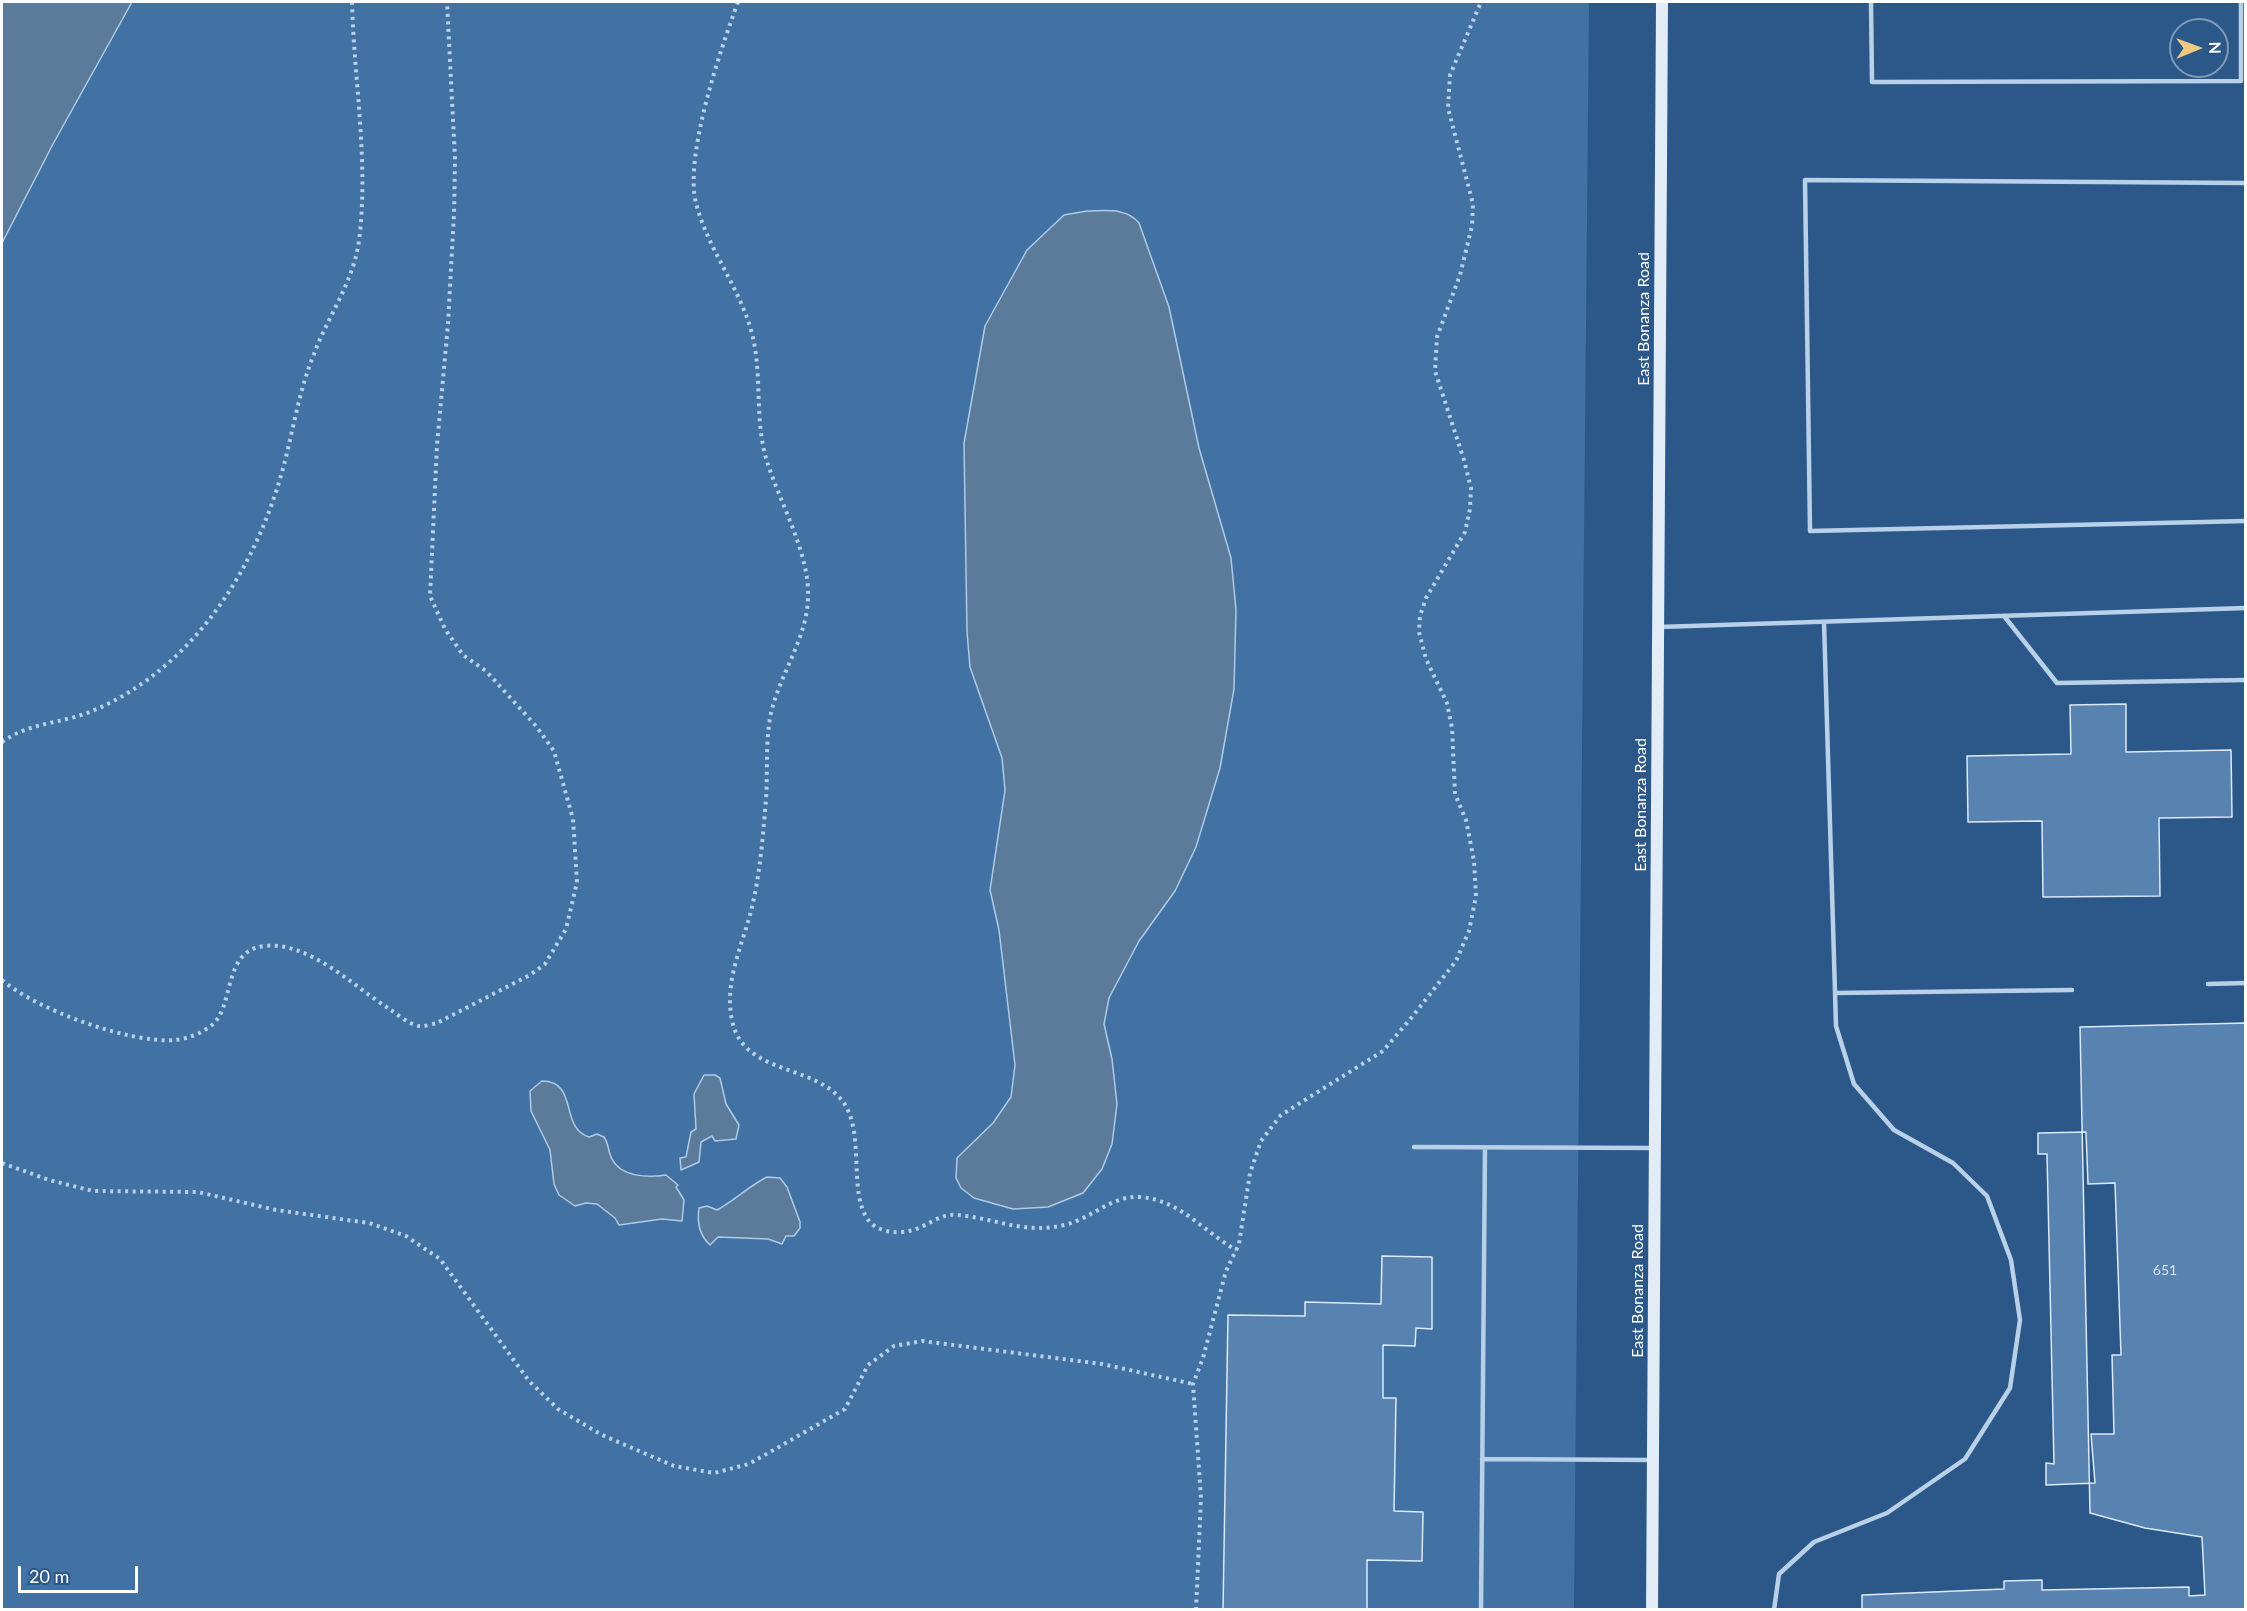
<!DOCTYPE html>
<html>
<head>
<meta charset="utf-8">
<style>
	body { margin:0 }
	#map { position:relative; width:2247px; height:1611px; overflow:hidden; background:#2b5888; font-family:Lato,sans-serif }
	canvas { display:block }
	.frame { position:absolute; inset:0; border:3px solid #fff; pointer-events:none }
	.north { position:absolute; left:2169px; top:18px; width:60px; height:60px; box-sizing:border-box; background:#2b5888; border:2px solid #809bb8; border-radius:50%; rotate:89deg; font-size:16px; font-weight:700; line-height:24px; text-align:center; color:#fff }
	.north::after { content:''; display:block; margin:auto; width:21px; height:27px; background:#edc981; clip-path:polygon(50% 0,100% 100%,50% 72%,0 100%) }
	.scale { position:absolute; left:18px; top:1566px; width:120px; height:27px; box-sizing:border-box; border:3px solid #fff; border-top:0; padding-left:8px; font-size:18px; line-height:21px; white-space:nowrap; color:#fff; -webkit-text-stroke:4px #2b5888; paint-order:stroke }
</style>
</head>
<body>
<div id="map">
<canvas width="2247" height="1611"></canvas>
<div class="frame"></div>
<div class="north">N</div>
<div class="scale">20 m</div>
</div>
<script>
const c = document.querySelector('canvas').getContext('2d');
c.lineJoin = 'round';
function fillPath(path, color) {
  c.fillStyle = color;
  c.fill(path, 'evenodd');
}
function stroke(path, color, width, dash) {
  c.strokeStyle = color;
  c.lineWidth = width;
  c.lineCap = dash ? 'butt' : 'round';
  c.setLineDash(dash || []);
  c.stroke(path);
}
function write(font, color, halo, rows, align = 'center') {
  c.font = font + ' Lato,sans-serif';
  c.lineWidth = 5;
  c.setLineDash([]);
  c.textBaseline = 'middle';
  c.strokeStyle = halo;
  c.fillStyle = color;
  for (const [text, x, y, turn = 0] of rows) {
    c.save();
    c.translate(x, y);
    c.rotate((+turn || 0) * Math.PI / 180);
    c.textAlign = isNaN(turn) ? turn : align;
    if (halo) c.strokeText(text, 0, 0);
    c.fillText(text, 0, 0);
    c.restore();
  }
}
fillPath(new Path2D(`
	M2,2H1589L1574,1609L2,1610Z`), '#4172a3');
const water = new Path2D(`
	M2,2H132L53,144L2,243Z
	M1087,211C1105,211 1126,207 1139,223L1169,307L1199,448L1231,558L1236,610L1234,689L1220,768L1196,847L1175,891L1139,941L1109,998L1104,1024L1112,1059L1117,1104L1112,1144L1102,1169L1083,1193L1048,1207L1013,1209L974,1198L961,1188L956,1178L957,1158L993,1123L1011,1097L1015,1065L999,930L990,890L1005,790L1002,758L970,667L967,632L964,443L985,326L1027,250L1064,215Z
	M704,1075H715L720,1078L726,1104L739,1125L736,1139L715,1141L712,1136L701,1142L699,1162L681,1170L680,1158L686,1157L691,1132L696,1129L694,1094Z
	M542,1081C579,1081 559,1128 589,1137L597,1134L604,1137C609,1144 608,1152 612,1159C621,1177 648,1178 666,1175L678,1185L676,1187L684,1200L682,1221L662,1219L619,1225L615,1218L597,1204L586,1203L575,1206L559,1195L554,1184L550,1150L531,1111L530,1091Z
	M767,1177L780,1178L787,1187L800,1222V1228L794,1236H786L782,1244L768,1239L718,1237L710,1245C700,1236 697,1222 699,1208L707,1206L717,1210C735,1200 749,1186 767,1177Z`);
fillPath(water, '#5c7b9a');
stroke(water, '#adcbe8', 1.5);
const building = new Path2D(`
	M2126,704V752L2231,750L2232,817L2159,818L2160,896L2043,897L2042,821L1968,822L1967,756L2071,754L2070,705Z
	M2246,1023V1610H1862V1595L2004,1589V1581L2042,1580V1590L2189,1587V1596L2205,1595L2202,1537L2145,1528L2090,1513L2080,1027Z
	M2086,1132L2088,1184L2115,1183L2121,1355H2112L2114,1434H2091L2095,1483L2046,1485V1463L2054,1464L2047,1154H2038V1133Z
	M1382,1256L1432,1257V1329L1416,1328L1415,1346L1383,1345V1398H1396L1394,1511L1423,1512L1422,1561L1367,1560V1610H1223L1228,1315L1305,1316V1302L1381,1304Z`);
fillPath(building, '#5883b0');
stroke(building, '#dce9f6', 1.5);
stroke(new Path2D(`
	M738,2C721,48 684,156 696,203C707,247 738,285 751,330C763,372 754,416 766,458C779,502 810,553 808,598C807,638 780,674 771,713C765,742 768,770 766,799C763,835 760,876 751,911C742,946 724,982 732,1020C742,1073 808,1064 839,1097C868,1127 846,1192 869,1221C878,1232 896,1234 909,1231C926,1228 939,1213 957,1215C996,1218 1027,1236 1068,1224C1093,1217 1113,1195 1140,1197C1180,1200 1203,1231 1236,1250
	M2,742C26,725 51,724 78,716C107,707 137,689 160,670C221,620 261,547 282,472C293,433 298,393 314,354C328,316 353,283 359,241C369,162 354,81 352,2
	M2,980C35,1009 130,1044 175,1040C187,1039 202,1033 212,1025C235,1006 222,951 264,946C309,941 353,986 388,1008C397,1014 408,1024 419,1026C424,1027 432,1024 437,1023L530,975L545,964L566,929L577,882L573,819L554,751L536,726L486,671L463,655L445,629L430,596L437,445L448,324L454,214L455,159L447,2
	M2,1163L49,1180L93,1191L198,1192L276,1210L369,1223L406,1236L440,1259L529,1381L558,1409L602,1435L674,1466L714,1473L749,1464L845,1409L868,1365L894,1346L922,1341L1102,1364L1193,1384
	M1196,1610L1201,1498L1193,1384L1203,1358L1226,1271L1239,1244L1250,1173L1261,1141L1281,1115L1383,1051L1412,1017L1456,961L1469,931L1476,896L1474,861L1466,820L1455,794L1452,728L1447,703L1426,659L1419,632L1420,616L1426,598L1465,532L1470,509L1471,488L1464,460L1435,371L1437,337L1460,275L1472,226L1473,204L1448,108L1450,75L1481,2`), '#b8d0e8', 4, [3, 4.5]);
stroke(new Path2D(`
	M1871,2L1872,82L2241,81V2
	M2246,183L1805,180L1810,531L2246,521
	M2004,616L2057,683L2246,680
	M1659,627L2246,608
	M2208,984L2246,983
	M1836,993L2072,990
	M1414,1147L1652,1148
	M1482,1459L1650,1460
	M1481,1610L1485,1148
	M1774,1610L1779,1574L1814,1542L1887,1513L1965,1459L2010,1388L2020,1320L2011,1260L1987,1196L1953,1163L1894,1130L1854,1084L1836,1026L1824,622`), '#b8d0e8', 4.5);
stroke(new Path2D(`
	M1652,1610L1662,2`), '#e2ecf7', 12);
write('14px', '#d5e0eb', null, [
	["651",2165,1270]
]);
write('16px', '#fff', '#2b5888', [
	["East Bonanza Road",1644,319,-90],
	["East Bonanza Road",1641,805,-90],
	["East Bonanza Road",1638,1291,-90]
]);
</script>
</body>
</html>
